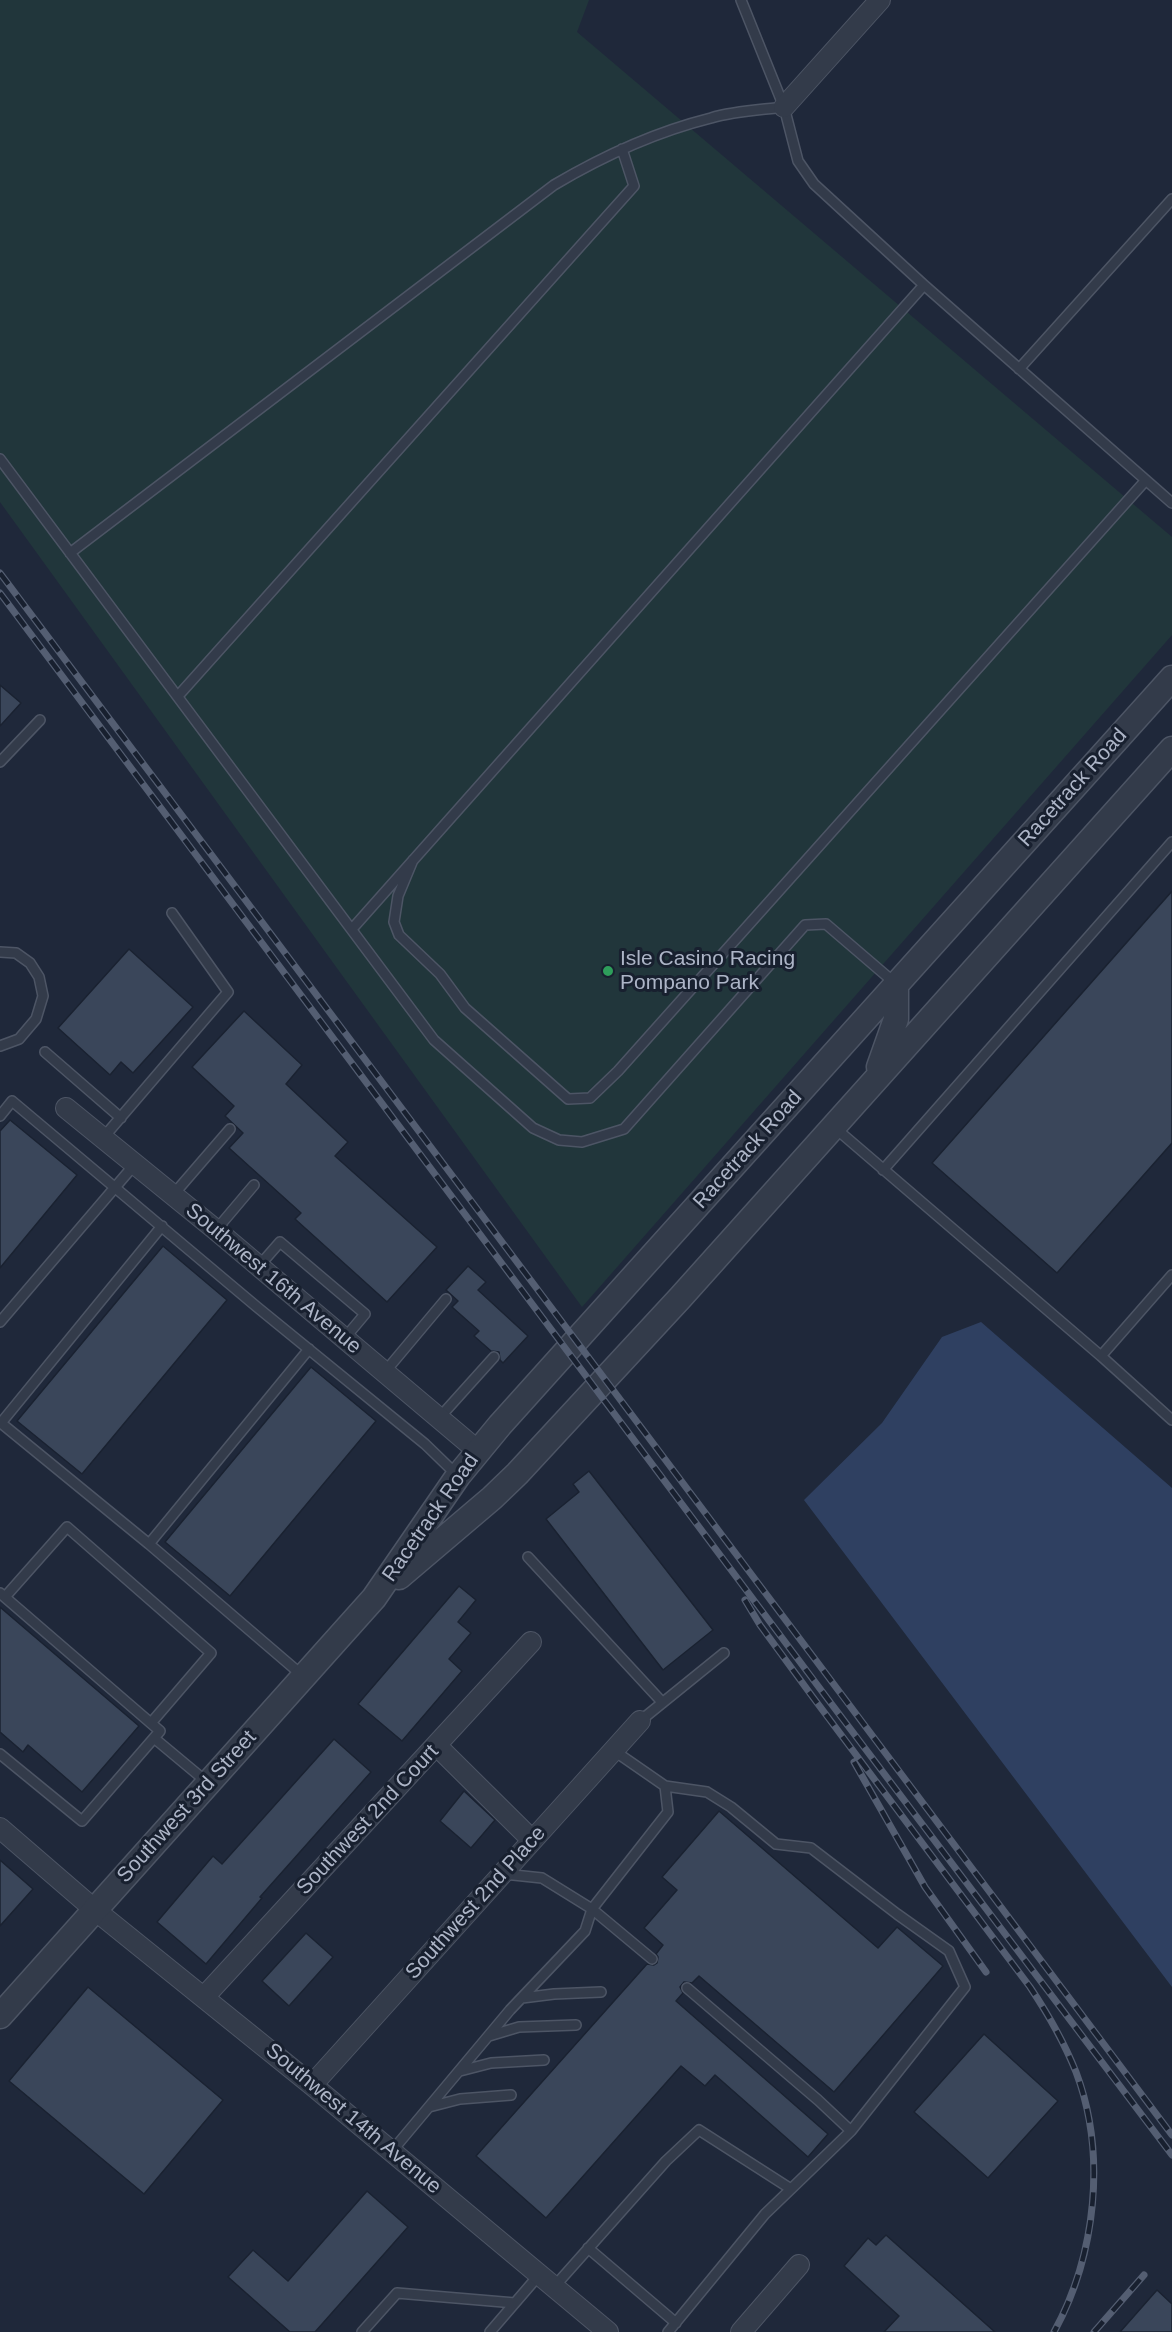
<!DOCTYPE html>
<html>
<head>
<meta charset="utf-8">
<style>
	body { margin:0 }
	canvas { display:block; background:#1f283a }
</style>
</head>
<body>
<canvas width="1172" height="2332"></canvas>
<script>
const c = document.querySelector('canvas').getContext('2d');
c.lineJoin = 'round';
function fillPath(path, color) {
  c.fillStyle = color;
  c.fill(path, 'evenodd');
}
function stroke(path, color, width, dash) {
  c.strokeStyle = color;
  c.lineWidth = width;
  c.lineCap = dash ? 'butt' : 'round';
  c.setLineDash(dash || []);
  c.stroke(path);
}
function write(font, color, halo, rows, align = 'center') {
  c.font = font + ' Helvetica,sans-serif';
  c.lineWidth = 6;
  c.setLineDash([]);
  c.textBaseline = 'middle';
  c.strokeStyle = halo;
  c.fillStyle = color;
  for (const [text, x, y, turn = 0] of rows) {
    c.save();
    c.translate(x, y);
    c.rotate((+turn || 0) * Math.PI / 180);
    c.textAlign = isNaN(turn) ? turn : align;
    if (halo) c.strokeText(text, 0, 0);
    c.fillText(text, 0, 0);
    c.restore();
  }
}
fillPath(new Path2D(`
	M0,0H589L577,32L1172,537V635L582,1307L0,502Z`), '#21363b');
fillPath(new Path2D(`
	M981,1322L1172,1488V1987L804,1500L882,1423L942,1337Z`), '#2f4061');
const building = new Path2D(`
	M0,685L21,703L0,726Z
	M1172,891V1143L1057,1273L932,1163Z
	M129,949L193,1007L133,1073L121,1062L110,1075L58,1028Z
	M244,1011L302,1065L286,1084L348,1142L335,1156L437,1247L387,1302L295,1219L301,1213L229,1148L243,1133L225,1116L234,1106L192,1067Z
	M10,1120L77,1175L0,1268V1131Z
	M163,1246L227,1300L82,1474L17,1421Z
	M468,1266L486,1282L478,1290L528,1336L503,1363L500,1360L499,1352L491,1351L474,1336L479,1331L452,1307L458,1301L446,1290Z
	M311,1367L376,1421L230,1596L165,1542Z
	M589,1471L713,1630L663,1670L546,1519L579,1492L573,1484Z
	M459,1586L476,1600L458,1622L471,1633L449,1659L462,1671L402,1741L358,1704Z
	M0,1607L139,1726L82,1792L28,1745L23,1752L0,1732Z
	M334,1739L371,1772L260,1897L262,1898L206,1964L157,1922L213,1856L222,1864Z
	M464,1791L495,1820L471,1848L440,1821Z
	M719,1811L878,1948L897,1927L943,1966L834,2092L699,1976L692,1983L684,1982L680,1987L683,1993L676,2001L828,2134L808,2157L715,2075L705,2086L681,2066L546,2218L476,2156L647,1964L654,1965L657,1963L658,1957L656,1954L663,1945L644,1928L677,1890L662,1877Z
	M0,1860L33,1889L0,1926Z
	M306,1933L333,1957L289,2006L262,1981Z
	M88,1987L223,2100L144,2194L9,2081Z
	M984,2034L1058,2101L988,2178L914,2112Z
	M367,2191L408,2227L315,2332H290L228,2277L253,2250L288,2281Z
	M886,2235L995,2332H884L899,2316L844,2266L868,2238L876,2245Z
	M1157,2290L1172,2304V2332H1120Z`);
fillPath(building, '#3a465a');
stroke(building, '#1a2231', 1.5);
const service = new Path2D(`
	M741,0L784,107L798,161L814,184L924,285L1172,503
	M1019,369L1172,199
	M0,459L434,1040L533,1128L559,1140L582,1142L624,1129L805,925L826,924L896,984
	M70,553L554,185C603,156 655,132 711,118C734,111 760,110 784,107
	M178,696L634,186L622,149
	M0,762L40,720
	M413,860L398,896L394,922L399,935L440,974L465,1008L568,1099L590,1098L618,1071L1146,480
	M352,929L924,285
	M0,952L16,953L30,963L39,977L43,996L36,1019L19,1039L0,1046
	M45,1052L121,1118
	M0,1116L12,1101L257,1307L425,1444L458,1476
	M834,1127L1101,1356
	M103,1138L228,992L172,913
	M883,1170L1172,842
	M173,1195L230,1129
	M162,1226L1,1423L149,1544L303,1676
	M216,1230L254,1185
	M259,1266L280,1242L365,1314L344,1339
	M1172,1275L1101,1356L1172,1420
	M0,1322L135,1164
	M384,1373L446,1299
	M440,1417L494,1357
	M149,1544L309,1349
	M528,1557L662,1702
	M0,1593L160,1731L82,1821L0,1754
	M5,1597L67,1527L211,1653L151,1723
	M640,1721L724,1653
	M154,1738L208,1783
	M665,1786L707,1792L731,1807L776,1844L811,1848L897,1914L949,1951L965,1987L851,2131L818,2100L687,1988
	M504,1874L542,1878L592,1909L652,1959
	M522,1998L554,1994L601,1992
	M489,2036L519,2027L576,2025
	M460,2071L491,2063L544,2060
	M429,2107L460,2099L511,2095
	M392,2151L510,2010L585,1931L592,1909L668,1812L665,1786L613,1750
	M588,2248L676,2323
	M554,2287L666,2161L699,2130L791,2189L851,2131
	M362,2332L397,2293L515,2303
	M490,2332L539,2275
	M668,2332L765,2214L791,2189`);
const minor = new Path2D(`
	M784,107L880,0
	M66,1108L216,1230L478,1451
	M437,1746L532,1840
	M0,1828L95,1910L312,2085L608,2332
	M204,1997L531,1642
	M312,2085L640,1721
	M741,2332L799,2265`);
const tertiary = new Path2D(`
	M879,1067L896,1019V984
	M399,1577L492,1498L517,1474L680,1298L1172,749
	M0,2016L374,1598L458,1476L500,1425L1172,678`);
stroke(service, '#4d5565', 12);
stroke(minor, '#4d5565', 22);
stroke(tertiary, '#4d5565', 27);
stroke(service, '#333b4a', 9);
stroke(minor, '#333b4a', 20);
stroke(tertiary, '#333b4a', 24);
const rail = new Path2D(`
	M0,573L1172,2135
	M0,593L830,1702L1172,2155
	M745,1600L760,1625L812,1696L1030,1987C1048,2014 1064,2042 1076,2072C1107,2154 1096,2255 1054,2332
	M854,1762L925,1887L986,1972
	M1094,2332L1144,2275`);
stroke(rail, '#545e72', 7);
stroke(rail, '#18202f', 4.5, [14]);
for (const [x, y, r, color] of [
	[608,971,6,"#2e9e5b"]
]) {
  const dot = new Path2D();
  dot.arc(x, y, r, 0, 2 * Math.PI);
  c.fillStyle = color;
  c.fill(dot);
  stroke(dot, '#18202f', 2);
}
write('21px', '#adb5c7', '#18202f', [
	["Racetrack Road",1073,788,-48],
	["Racetrack Road",748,1150,-48],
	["Southwest 16th Avenue",273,1279,40],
	["Racetrack Road",431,1518,-55],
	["Southwest 3rd Street",187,1807,-48],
	["Southwest 2nd Court",368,1820,-47],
	["Southwest 2nd Place",476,1903,-48],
	["Southwest 14th Avenue",353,2119,40]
]);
write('21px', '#adb5c7', '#18202f', [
	["Isle Casino Racing",620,959],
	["Pompano Park",620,983]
], 'left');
</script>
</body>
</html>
